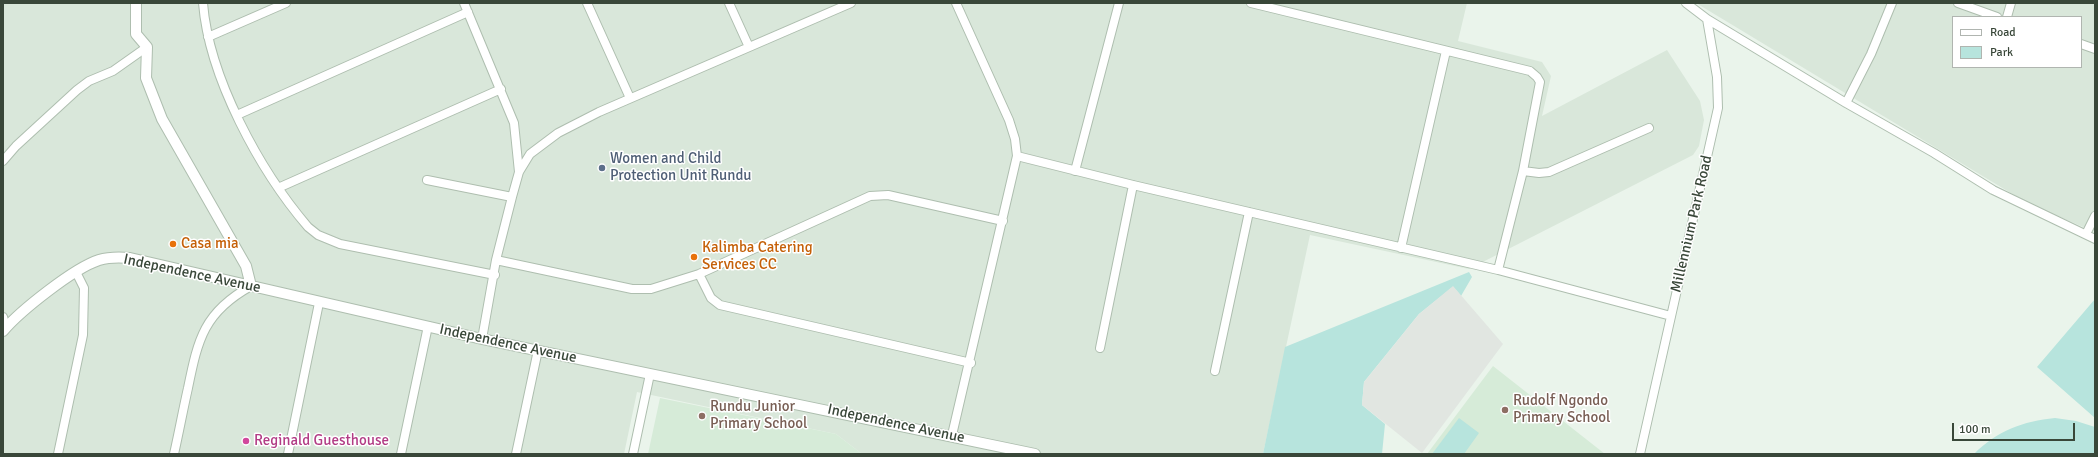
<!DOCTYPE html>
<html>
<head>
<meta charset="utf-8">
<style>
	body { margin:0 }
	#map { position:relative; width:2098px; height:457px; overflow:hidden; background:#eaf4eb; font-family:Signika,sans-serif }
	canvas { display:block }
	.frame { position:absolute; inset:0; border:4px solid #394739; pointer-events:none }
	.legend { position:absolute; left:1952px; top:16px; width:130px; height:52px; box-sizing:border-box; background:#fff; border:1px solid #b0b5b0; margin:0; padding:5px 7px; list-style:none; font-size:12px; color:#394739 }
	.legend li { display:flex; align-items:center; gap:8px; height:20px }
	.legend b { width:20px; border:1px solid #b0b5b0 }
	.scale { position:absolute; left:1952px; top:423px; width:123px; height:18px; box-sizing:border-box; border:2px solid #394739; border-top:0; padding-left:5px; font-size:12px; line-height:14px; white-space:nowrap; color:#394739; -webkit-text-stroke:3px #fff; paint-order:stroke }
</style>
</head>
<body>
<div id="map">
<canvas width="2098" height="457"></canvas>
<div class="frame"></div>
<ul class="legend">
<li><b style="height:5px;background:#fff"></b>Road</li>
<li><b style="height:11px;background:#b7e4dd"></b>Park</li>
</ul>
<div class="scale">100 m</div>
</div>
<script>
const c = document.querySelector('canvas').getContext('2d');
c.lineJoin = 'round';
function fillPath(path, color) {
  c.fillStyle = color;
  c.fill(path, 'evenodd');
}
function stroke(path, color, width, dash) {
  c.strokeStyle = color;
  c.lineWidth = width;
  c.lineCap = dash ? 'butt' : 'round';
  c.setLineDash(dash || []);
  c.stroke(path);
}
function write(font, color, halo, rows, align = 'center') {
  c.font = font + ' Signika,sans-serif';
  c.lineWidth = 3;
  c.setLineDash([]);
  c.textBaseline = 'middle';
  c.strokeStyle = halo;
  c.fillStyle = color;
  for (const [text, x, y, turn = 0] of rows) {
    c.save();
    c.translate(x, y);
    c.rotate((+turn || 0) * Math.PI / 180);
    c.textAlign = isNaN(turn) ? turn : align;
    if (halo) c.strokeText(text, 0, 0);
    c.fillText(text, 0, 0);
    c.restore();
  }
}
fillPath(new Path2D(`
	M3,3H1467L1458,41L1542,62L1551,76L1542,116L1667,50L1700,101L1704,120L1699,146L1693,155L1469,269L1310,235L1263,454H862L836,434L637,392L624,454H3Z
	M1696,3H2095V232L2029,204ZM1953,17H2081V67H1953Z`), '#d9e7da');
fillPath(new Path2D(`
	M1493,366L1605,454H1427Z
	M660,398L836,434L862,454H648Z`), '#d6ebd8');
fillPath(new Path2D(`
	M1469,272L1472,277L1461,296L1453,287L1419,314L1364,382L1362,405L1385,424L1382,454H1263L1285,347Z
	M2095,299V418L2037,367Z
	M1459,418L1479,433L1464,454H1432Z
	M2055,418L2076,421L2095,427V454H1974C1997,431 2023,421 2055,418Z`), '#b7e4dd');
fillPath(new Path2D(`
	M1453,286L1503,344L1422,453L1362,405L1364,382L1419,314Z`), '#e1e6e1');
const minor = new Path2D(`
	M203,3C209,78 260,171 308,227L318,235L340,244L495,275
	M464,3L514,123L519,172
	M587,3L630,98
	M729,3L749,47
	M1251,3L1530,71L1537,77L1540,82L1523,171L1498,270
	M1958,3L1997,17
	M2007,17L2011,3
	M1707,19L1846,103L1934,153L1993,190L2095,239
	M208,37L286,3
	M2081,44L2095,49
	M1846,103L1871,54L1892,3
	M237,115L468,12
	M1017,156L1133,185L1498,270L1671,316
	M3,161L16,146L77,90L89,81L113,71L147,47
	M1075,171L1119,3
	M1523,171L1539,173L1549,172L1649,128
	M427,180L512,197
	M278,188L501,89
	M2086,234L2095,216
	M1401,248L1446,51
	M496,260L632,289H651L699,274L870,196L888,195L1003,221
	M699,274L711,298L720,305L971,363
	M3,317L6,327
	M482,339L496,260L512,197L519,172L530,154L558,133L599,112L851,3
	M1100,348L1133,185
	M1215,371L1249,212
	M952,435L1017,156L1015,139L1009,120L956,3
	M58,454L83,335L84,288L76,272
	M174,454C179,432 183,410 188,388C198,339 204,312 251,286
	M288,454L319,303
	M401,454L428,326
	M516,454L538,350
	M633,454L650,374
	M1640,454L1718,108L1717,77L1707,19L1686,3`);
const tertiary = new Path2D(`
	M136,3V34L147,47L146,78L162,119L246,266L251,286
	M3,331C20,311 74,268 99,260C109,257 119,257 130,258L482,339L1035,454`);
stroke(minor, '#aebeaf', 10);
stroke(tertiary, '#aebeaf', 12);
stroke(minor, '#fff', 8);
stroke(tertiary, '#fff', 10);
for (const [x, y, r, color] of [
	[602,168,4,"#5c6f8a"],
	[173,244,4,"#e8710a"],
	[694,257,4,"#e8710a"],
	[1505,410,4,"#8d6e63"],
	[702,416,4,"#8d6e63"],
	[246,441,4,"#d1479c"]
]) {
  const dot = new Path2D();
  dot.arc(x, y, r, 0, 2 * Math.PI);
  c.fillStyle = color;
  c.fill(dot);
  stroke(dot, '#fff', 1.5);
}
write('15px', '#4e5e75', '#fff', [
	["Women and Child",610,159],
	["Protection Unit Rundu",610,176]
], 'left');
write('15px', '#394739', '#fff', [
	["Millennium Park Road",1692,224,-77],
	["Independence Avenue",192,274,12],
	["Independence Avenue",508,344,12],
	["Independence Avenue",896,424,12]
]);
write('15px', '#c56008', '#fff', [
	["Casa mia",181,244],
	["Kalimba Catering",702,248],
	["Services CC",702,265]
], 'left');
write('15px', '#785e54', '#fff', [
	["Rudolf Ngondo",1513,401],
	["Primary School",1513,418],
	["Rundu Junior",710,407],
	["Primary School",710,424]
], 'left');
write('15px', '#b23c85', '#fff', [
	["Reginald Guesthouse",254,441]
], 'left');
</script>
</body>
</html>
